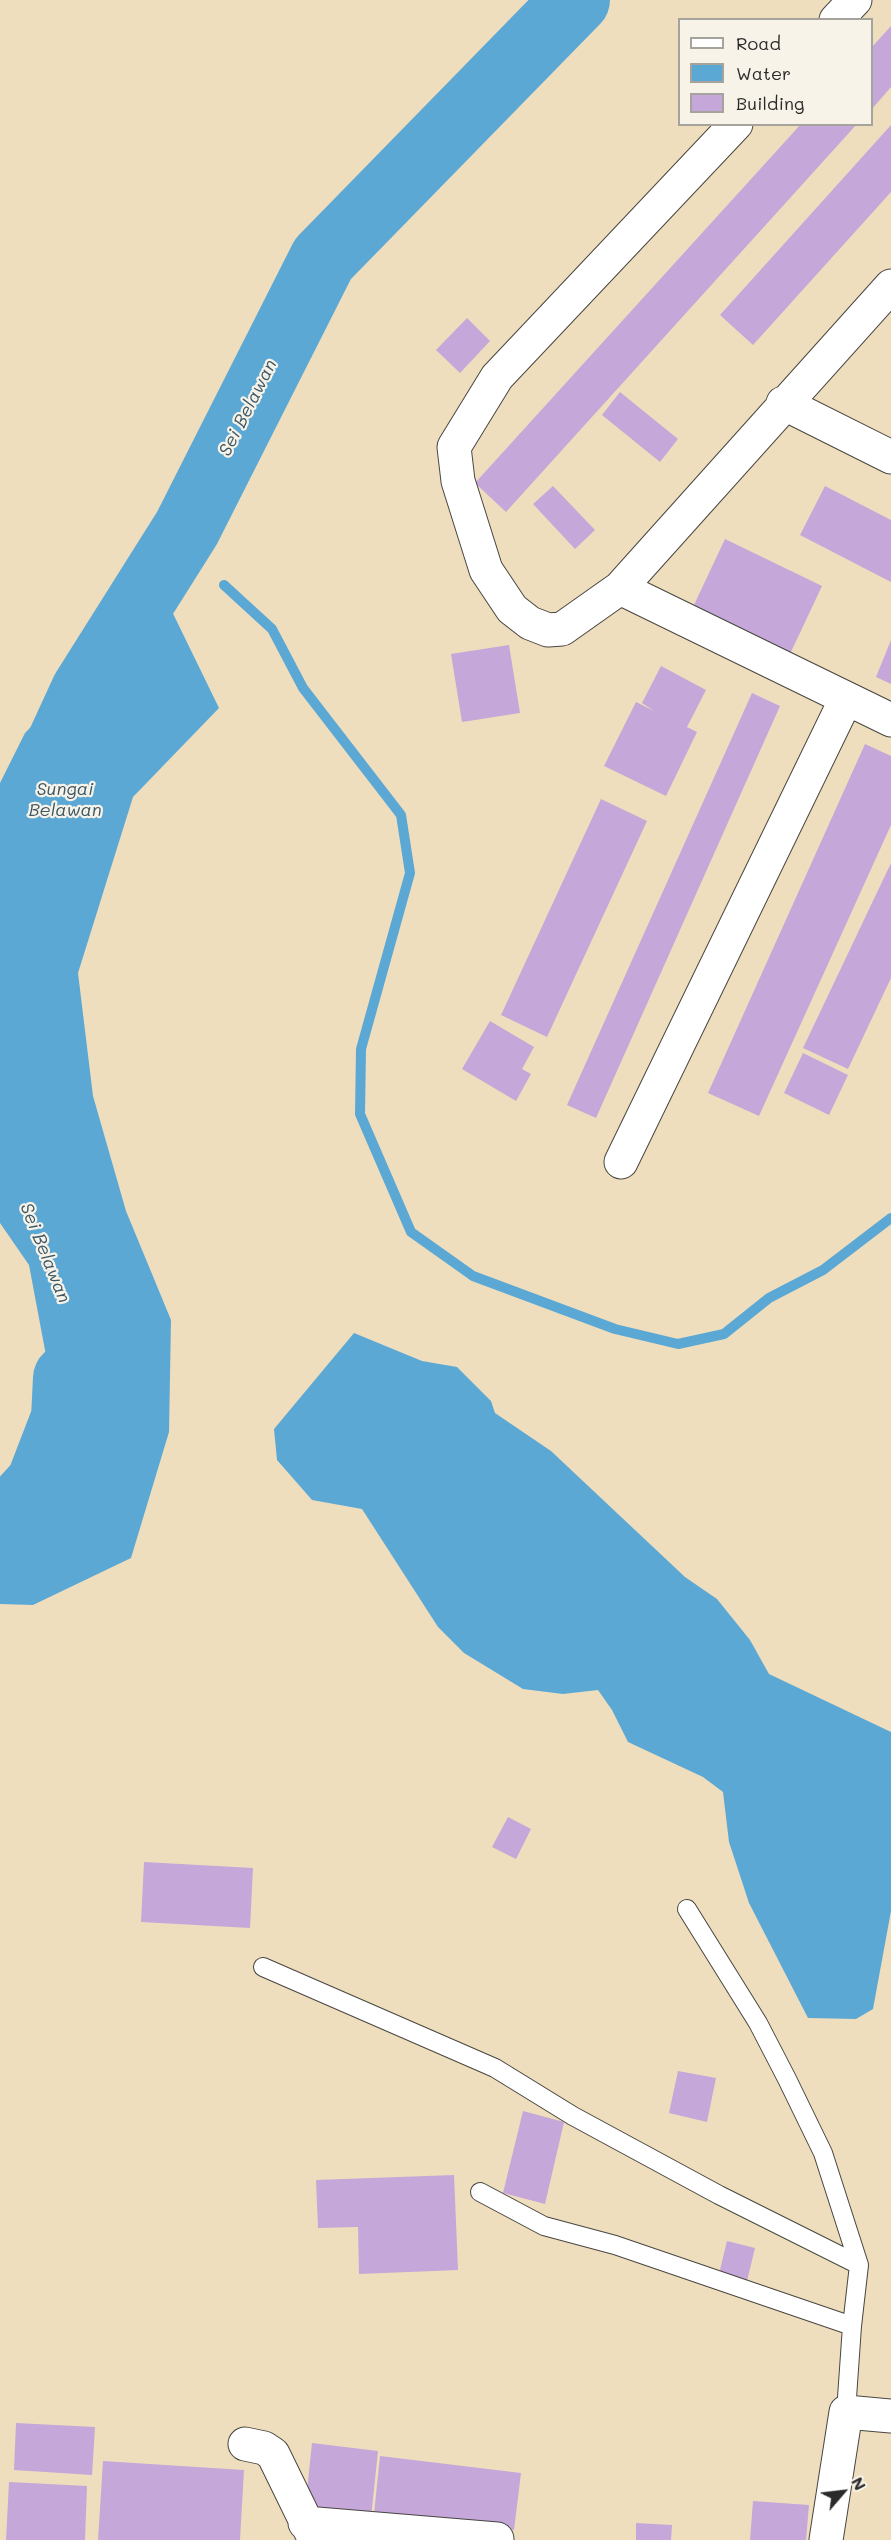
<!DOCTYPE html>
<html>
<head>
<meta charset="utf-8">
<style>
	body { margin:0 }
	#map { position:relative; width:891px; height:2540px; overflow:hidden; background:#efdebd; font-family:Mali,sans-serif }
	canvas { display:block }
	.legend { position:absolute; left:678px; top:18px; width:195px; height:108px; box-sizing:border-box; background:#f7f3e8; border:2px solid #a5a39c; margin:0; padding:8px 10px; list-style:none; font-size:18px; color:#2b2b2b }
	.legend li { display:flex; align-items:center; gap:12px; height:30px }
	.legend b { width:30px; border:2px solid #a5a39c }
	.north { position:absolute; left:813px; top:2462px; width:60px; height:60px; -webkit-text-stroke:4px #f7f3e8; paint-order:stroke; rotate:62deg; font-size:16px; font-weight:700; line-height:24px; text-align:center; color:#2b2b2b }
	.north::after { content:''; display:block; margin:auto; width:21px; height:27px; background:#2b2b2b; clip-path:polygon(50% 0,100% 100%,50% 72%,0 100%) }
</style>
</head>
<body>
<div id="map">
<canvas width="891" height="2540"></canvas>
<ul class="legend">
<li><b style="height:8px;background:#fff"></b>Road</li>
<li><b style="height:16px;background:#5ca8d5"></b>Water</li>
<li><b style="height:16px;background:#c5a7d9"></b>Building</li>
</ul>
<div class="north">N</div>
</div>
<script>
const c = document.querySelector('canvas').getContext('2d');
c.lineJoin = 'round';
function fillPath(path, color) {
  c.fillStyle = color;
  c.fill(path, 'evenodd');
}
function stroke(path, color, width, dash) {
  c.strokeStyle = color;
  c.lineWidth = width;
  c.lineCap = dash ? 'butt' : 'round';
  c.setLineDash(dash || []);
  c.stroke(path);
}
function write(font, color, halo, rows, align = 'center') {
  c.font = font + ' Mali,sans-serif';
  c.lineWidth = 4.5;
  c.setLineDash([]);
  c.textBaseline = 'middle';
  c.strokeStyle = halo;
  c.fillStyle = color;
  for (const [text, x, y, turn = 0] of rows) {
    c.save();
    c.translate(x, y);
    c.rotate((+turn || 0) * Math.PI / 180);
    c.textAlign = isNaN(turn) ? turn : align;
    if (halo) c.strokeText(text, 0, 0);
    c.fillText(text, 0, 0);
    c.restore();
  }
}
fillPath(new Path2D(`
	M163,593L219,708L133,797L78,973L93,1096L126,1211L171,1320L169,1432L131,1558L33,1605L0,1604V1485L46,1474L54,1398L29,1265L0,1223V783L25,733Z
	M354,1333L422,1361L457,1367L491,1401L495,1413L551,1451L685,1577L717,1599L750,1640L769,1674L891,1732V1911L873,2009L856,2019L808,2018L749,1903L729,1842L723,1792L703,1777L628,1742L612,1710L598,1690L563,1694L523,1689L464,1653L438,1627L362,1509L312,1500L277,1460L274,1429Z`), '#5ca8d5');
stroke(new Path2D(`
	M224,585L272,629L303,688L401,815L410,873L361,1049L360,1114L411,1232L473,1276L615,1329L678,1344L724,1334L769,1298L823,1270L891,1218`), '#5ca8d5', 10);
stroke(new Path2D(`
	M0,875L85,690L187,528L323,259L576,0
	M0,1527L40,1483L65,1418L67,1378`), '#5ca8d5', 68);
fillPath(new Path2D(`
	M891,26V87L872,109V47Z
	M801,124H857L506,512L475,483Z
	M891,125V192L753,345L720,315Z
	M467,318L490,341L460,373L436,350Z
	M620,392L678,439L660,462L602,415Z
	M553,486L595,530L575,549L533,504Z
	M825,486L891,520V582L800,535Z
	M725,539L822,586L790,654L693,607Z
	M891,640V684L876,677Z
	M509,645L520,713L462,722L451,654Z
	M661,666L706,690L687,727L697,732L666,796L604,766L636,702L654,711L642,703Z
	M752,693L780,706L596,1118L567,1105Z
	M865,744L891,756V825L759,1116L708,1093Z
	M601,799L647,821L547,1037L501,1015Z
	M891,863V978L848,1069L803,1048Z
	M490,1021L534,1047L522,1069L531,1074L516,1101L462,1069Z
	M803,1053L848,1075L829,1115L784,1093Z
	M508,1817L531,1829L516,1859L492,1847Z
	M144,1862L253,1868L250,1928L141,1922Z
	M678,2071L716,2078L707,2122L669,2113Z
	M523,2111L564,2122L545,2204L503,2193Z
	M454,2175L458,2270L359,2274L358,2227L318,2228L316,2180Z
	M727,2241L755,2248L747,2281L719,2274Z
	M16,2423L95,2427L92,2475L14,2470Z
	M312,2443L378,2451L371,2518L305,2510Z
	M380,2456L521,2473L514,2530L374,2514Z
	M103,2461L244,2470L240,2540H98Z
	M9,2482L87,2486L85,2540H6Z
	M753,2501L809,2505L806,2540H750Z
	M636,2523L672,2525L671,2540H636Z`), '#c5a7d9');
const service = new Path2D(`
	M687,1909L758,2023L787,2079L823,2153L859,2265L852,2326L846,2412
	M263,1967L495,2068L573,2116L719,2195L859,2265
	M480,2192L544,2226L615,2245L852,2326`);
const minor = new Path2D(`
	M836,20L855,0
	M736,124L497,377L454,447L458,481L486,570L512,609L530,623L548,630L562,629L620,588L891,286
	M783,403L891,457
	M620,588L891,720
	M621,1162L846,699
	M245,2444L264,2448L273,2454L315,2540
	M305,2523L497,2539
	M826,2540L846,2412L891,2416`);
stroke(service, '#484641', 20);
stroke(minor, '#484641', 35);
stroke(service, '#fff', 18);
stroke(minor, '#fff', 33);
write('italic 18px', '#3c5766', '#f7f3e8', [
	["Sei Belawan",248,408,-63],
	["Sungai",65,789],
	["Belawan",65,810],
	["Sei Belawan",45,1253,68]
]);
</script>
</body>
</html>
